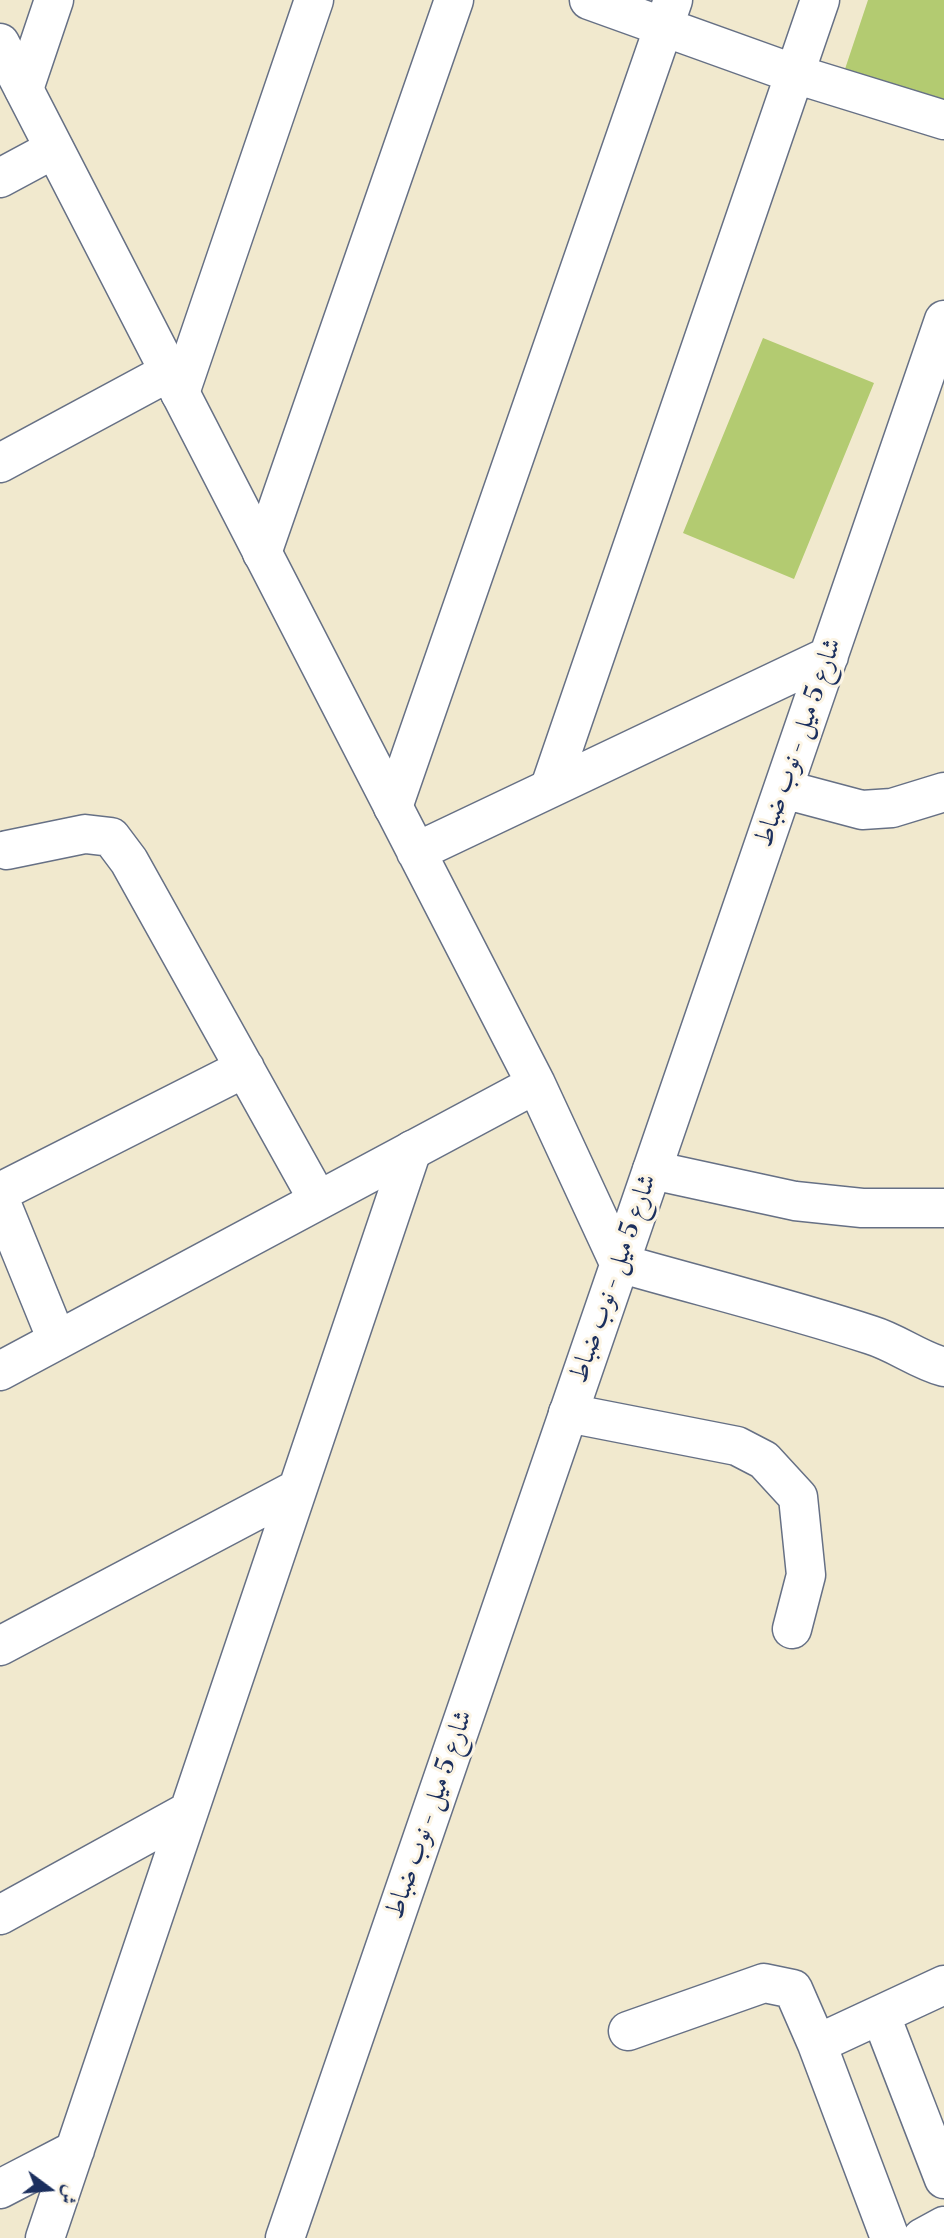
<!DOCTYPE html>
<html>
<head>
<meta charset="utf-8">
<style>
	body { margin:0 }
	#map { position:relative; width:944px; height:2238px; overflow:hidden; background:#f1e9ce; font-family:"Libre Bodoni",Amiri,serif }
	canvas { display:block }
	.north { position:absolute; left:14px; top:2154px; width:70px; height:70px; -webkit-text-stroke:5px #fcf5e5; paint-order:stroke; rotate:106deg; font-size:19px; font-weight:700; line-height:28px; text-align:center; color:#1b2f5e }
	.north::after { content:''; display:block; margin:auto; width:24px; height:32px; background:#1b2f5e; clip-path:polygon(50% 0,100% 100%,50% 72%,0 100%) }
</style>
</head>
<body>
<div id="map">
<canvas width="944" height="2238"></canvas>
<div class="north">ش</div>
</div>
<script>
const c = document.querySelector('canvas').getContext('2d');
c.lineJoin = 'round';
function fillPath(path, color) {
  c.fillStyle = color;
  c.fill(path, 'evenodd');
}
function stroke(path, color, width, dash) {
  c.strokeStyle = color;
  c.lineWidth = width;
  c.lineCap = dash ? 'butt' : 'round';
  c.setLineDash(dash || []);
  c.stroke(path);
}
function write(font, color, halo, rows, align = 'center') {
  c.font = font + ' "Libre Bodoni",Amiri,serif';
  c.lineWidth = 6;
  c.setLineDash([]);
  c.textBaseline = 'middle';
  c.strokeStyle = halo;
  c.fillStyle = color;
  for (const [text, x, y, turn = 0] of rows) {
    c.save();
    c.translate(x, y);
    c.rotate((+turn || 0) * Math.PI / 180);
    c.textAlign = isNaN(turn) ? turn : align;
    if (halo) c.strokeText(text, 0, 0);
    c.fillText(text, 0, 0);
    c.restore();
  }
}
fillPath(new Path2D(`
	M868,0H944V109L843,75Z
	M763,338L874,383L794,579L683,533Z`), '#b3cb71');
const street = new Path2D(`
	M589,0L795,74L944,120
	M24,89L54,0
	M0,178L54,149
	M180,393L314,0
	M0,463L169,372
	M262,553L454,0
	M550,787L820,0
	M393,807L673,0
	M7,850L85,834L111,837L129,861L318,1200
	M652,1170L795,1201L862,1208H944
	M0,1192L245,1068
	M0,1200L57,1340
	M619,1263C703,1287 788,1308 871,1335C897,1343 918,1360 944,1367
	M568,1413L737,1446L764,1460L798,1497L806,1575L792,1629
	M0,1646L297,1489
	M0,1915L189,1811
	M881,2016L944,2179
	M628,2031L764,1983L793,1989L817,2044L890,2238
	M817,2044L944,1985
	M0,2189L75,2150
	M45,2238L412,1150`);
const secondary = new Path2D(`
	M0,43L536,1084L619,1263
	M783,789L862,810L892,808L944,792
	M416,852L829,656
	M0,1371L536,1084
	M285,2238L944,320
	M922,2238L944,2226`);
stroke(street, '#667085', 41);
stroke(secondary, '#667085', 41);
stroke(street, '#fff', 38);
stroke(secondary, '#fff', 38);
write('26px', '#1b2f5e', '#fcf5e5', [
	["شارع 5 ميل - نوب ضباط",799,743,-71],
	["شارع 5 ميل - نوب ضباط",614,1279,-71],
	["شارع 5 ميل - نوب ضباط",430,1815,-71]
]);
</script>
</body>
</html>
